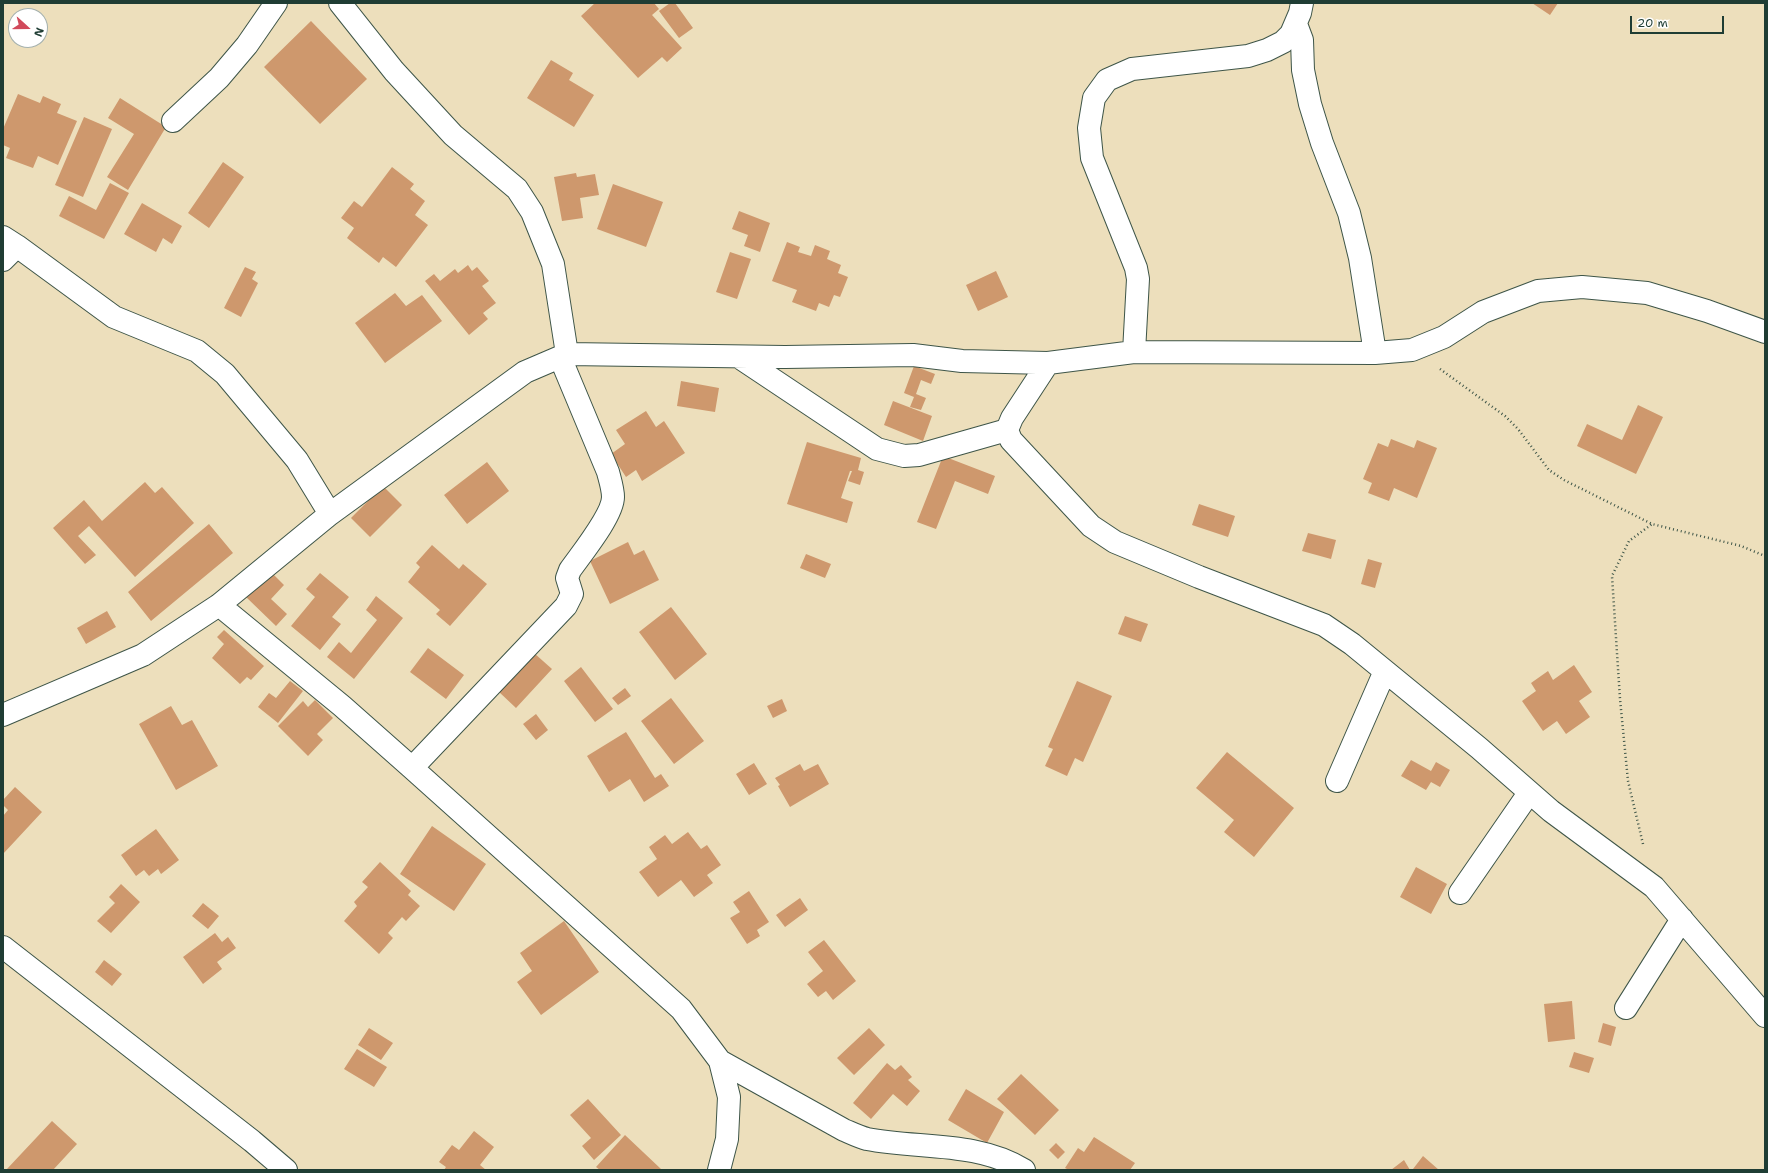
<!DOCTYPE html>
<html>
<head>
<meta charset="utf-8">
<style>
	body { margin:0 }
	#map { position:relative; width:1768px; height:1173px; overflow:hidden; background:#eddfbc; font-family:"Shantell Sans",sans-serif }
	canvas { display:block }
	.frame { position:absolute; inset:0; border:4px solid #1f3d34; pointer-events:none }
	.north { position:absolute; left:8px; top:8px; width:40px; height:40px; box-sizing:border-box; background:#fff; border:1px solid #a5b1ae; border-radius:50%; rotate:111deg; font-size:11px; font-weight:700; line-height:16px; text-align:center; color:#1f3d34 }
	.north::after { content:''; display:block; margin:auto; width:14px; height:18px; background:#d1495b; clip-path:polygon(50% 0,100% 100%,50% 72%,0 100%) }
	.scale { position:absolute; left:1630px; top:16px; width:94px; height:18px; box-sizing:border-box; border:2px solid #1f3d34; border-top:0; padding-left:5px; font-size:12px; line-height:14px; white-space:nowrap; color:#1f3d34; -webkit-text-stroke:3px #fff; paint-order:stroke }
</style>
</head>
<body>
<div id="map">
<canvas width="1768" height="1173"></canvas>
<div class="frame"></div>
<div class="north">N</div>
<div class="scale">20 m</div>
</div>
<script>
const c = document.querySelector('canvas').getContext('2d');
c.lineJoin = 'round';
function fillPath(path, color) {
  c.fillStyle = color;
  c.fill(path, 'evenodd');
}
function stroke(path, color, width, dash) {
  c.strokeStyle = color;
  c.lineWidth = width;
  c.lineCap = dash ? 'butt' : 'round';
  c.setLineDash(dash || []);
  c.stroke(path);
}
fillPath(new Path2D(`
	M595,3H654L659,9L652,15L682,48L667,62L662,57L638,78L581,16Z
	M670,3H675L693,28L679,38L659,11Z
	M1532,3H1558L1550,15Z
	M311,21L367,79L320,124L264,67Z
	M551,60L573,73L569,80L594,95L574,127L527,98Z
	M18,94L40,103L43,96L61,104L57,113L77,121L58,165L38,156L33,168L6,158L10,148L3,145V129Z
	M120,98L166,127L128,190L107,177L134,134L108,118Z
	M84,117L112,129L83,197L55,185Z
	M223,162L244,177L209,228L188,213Z
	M392,167L414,184L410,189L425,201L415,215L428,225L396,267L383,257L379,263L347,238L354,228L341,218L354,201L362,207Z
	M576,173L577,177L595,174L599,195L580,198L583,218L562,221L554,177Z
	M110,183L129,193L104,239L59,216L69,196L96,210Z
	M613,184L663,202L646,247L597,229Z
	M142,203L182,226L172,244L163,238L156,252L124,234Z
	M739,211L770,223L760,252L744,246L748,235L732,229Z
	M787,242L800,247L798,252L811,256L815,245L830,251L827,259L841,265L838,273L848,277L840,297L834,295L829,307L819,303L816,311L792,302L797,290L772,281Z
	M730,252L751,259L737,299L716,292Z
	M468,265L472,271L477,267L489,281L482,286L496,303L483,313L488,319L469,335L425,281L434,274L440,281L455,269L458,273Z
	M245,267L256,272L252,279L258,283L241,317L224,308Z
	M996,271L1008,297L978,311L966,285Z
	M395,293L406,306L422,295L442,321L385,363L355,323Z
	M914,366L935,374L931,384L921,380L916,394L926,398L921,410L910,407L914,397L904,393Z
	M681,381L719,388L715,412L677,406Z
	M893,401L932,416L923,441L884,425Z
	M1638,405L1663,417L1636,474L1577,446L1587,424L1622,440Z
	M646,411L656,427L664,421L685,453L642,481L636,470L626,477L611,454L625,444L616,430Z
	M1391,439L1414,448L1417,440L1437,448L1417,498L1394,488L1389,501L1368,493L1372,483L1363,479L1378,443L1388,447Z
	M807,442L861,458L858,470L864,472L860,485L848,481L852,471H850L841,498L853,502L847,523L787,504Z
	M943,456L995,476L988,494L955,481L936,529L917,522Z
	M487,462L509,491L467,524L444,495Z
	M145,482L155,493L162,487L194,523L135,577L89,526L78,536L96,555L85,564L53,528L84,500L102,521Z
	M383,486L402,505L370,537L351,518Z
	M1199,504L1235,516L1228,537L1192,525Z
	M209,524L233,553L151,621L128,592Z
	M1308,533L1336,540L1331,559L1302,551Z
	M628,542L634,555L644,550L659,580L610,604L590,561Z
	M432,545L459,569L463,564L487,584L450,626L436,614L440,610L408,582L420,567L416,563Z
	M806,554L831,564L825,578L800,568Z
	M1368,559L1382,563L1375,588L1361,584Z
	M270,571L284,585L271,599L287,614L276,626L246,597Z
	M320,573L349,597L332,617L341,624L320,650L291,626L315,597L306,589Z
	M376,596L403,618L354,679L327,657L339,642L351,653L377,620L366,610Z
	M671,607L707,654L675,680L639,632Z
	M107,611L116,627L86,644L77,628Z
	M1125,616L1148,624L1141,642L1118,634Z
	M224,630L264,666L251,680L247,677L240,684L212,658L224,644L217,637Z
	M428,648L464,675L446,699L410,672Z
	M534,653L552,669L516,708L498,691Z
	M1574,665L1592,692L1579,701L1590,717L1566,734L1557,721L1543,731L1522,701L1536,691L1531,683L1548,671L1553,680Z
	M581,667L613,709L595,722L564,681Z
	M290,681L303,691L278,723L258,707L269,693L276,698Z
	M1077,681L1112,696L1083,762L1075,758L1067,776L1045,766L1053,749L1048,747Z
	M625,688L631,696L618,705L612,698Z
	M671,698L704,741L674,764L641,721Z
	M782,699L787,711L773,718L767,706Z
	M315,700L333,718L317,734L323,740L308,756L278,726L303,701L308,707Z
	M171,706L182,725L192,720L218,766L176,790L139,724Z
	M536,714L548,730L536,740L523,724Z
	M626,732L655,778L661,774L669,786L644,802L630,779L609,792L587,756Z
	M1227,752L1294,808L1254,857L1224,832L1234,820L1196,788Z
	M1411,760L1431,771L1436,762L1450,770L1440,787L1431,782L1426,790L1401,776Z
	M754,763L767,784L749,795L736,774Z
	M800,764L804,771L818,764L829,784L790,807L778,786L780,785L775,778Z
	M15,787L42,812L3,854V816L8,810L3,805V800Z
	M432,826L486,864L454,911L400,874Z
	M156,829L179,860L161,874L158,869L149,876L144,870L136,876L121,855Z
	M688,832L701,849L707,845L721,865L707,875L713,883L694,897L681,880L658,897L639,872L657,859L649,847L665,835L672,844Z
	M380,862L411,891L408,895L420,906L406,921L402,917L388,933L393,938L379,954L344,921L357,906L354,902L368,887L362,882Z
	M1416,867L1447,884L1431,914L1400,897Z
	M121,884L140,902L111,933L97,921L115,903L109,897Z
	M749,891L769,922L757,930L760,936L747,944L730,918L740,912L733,902Z
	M800,898L808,910L785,927L776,915Z
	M203,903L219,916L208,929L192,916Z
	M564,921L599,972L541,1015L517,982L532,971L520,953Z
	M215,933L222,942L228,937L236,948L217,962L222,969L203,984L183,957Z
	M824,940L856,981L833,1000L826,991L818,997L807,984L823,971L808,952Z
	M104,960L122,974L112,986L95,972Z
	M1572,1001L1575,1039L1548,1042L1544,1004Z
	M1603,1023L1616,1027L1611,1046L1598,1042Z
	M369,1028L393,1043L381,1060L358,1045Z
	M869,1028L885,1045L854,1075L837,1058Z
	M357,1049L387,1067L374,1087L344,1069Z
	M1574,1052L1594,1058L1589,1073L1569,1067Z
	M887,1063L895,1070L901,1065L912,1077L908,1080L920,1091L907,1106L893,1094L871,1119L853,1103Z
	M1021,1074L1059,1110L1035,1135L997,1099Z
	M966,1089L1004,1112L987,1143L948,1120Z
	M588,1099L621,1135L594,1160L582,1146L591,1138L570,1115Z
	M52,1121L77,1144L53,1170H6Z
	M474,1131L494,1147L480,1165L486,1170H444L446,1167L439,1162L452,1145L459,1150Z
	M625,1135L661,1169L660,1170H600L596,1167Z
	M1094,1137L1135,1163L1130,1170H1069L1065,1168L1078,1148L1084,1152Z
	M1056,1143L1065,1152L1058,1159L1049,1150Z
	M1423,1156L1439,1170H1415L1413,1169Z
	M1404,1160L1410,1170H1391Z`), '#ce986d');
const minor = new Path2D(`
	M340,3L394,71L453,135L517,189L532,212L553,264L567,354
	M1296,24L1302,40L1303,70L1310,104L1322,143L1349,213L1360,258L1375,353
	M173,121L219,78L247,45L276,3
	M3,237L17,246L114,317L197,351L225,374L297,460L330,514
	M3,260L17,246
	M1134,352L1138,279L1136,268L1092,158L1089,128L1094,98L1107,80L1132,69L1248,56L1267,50L1283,42L1291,34L1300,13L1302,3
	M739,357L877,449L904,456L919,455L1007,430
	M1048,363L1012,418L1007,430L1011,440L1091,526L1115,542L1199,577L1324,625L1352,644L1479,748L1551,811L1654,887L1765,1016
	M219,605L342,706L412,768L681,1009L720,1061L729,1097L727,1139L719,1170
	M3,715L143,655L219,605L330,514L525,372L567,354L785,357L913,355L962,361L1048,363L1134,352L1375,353L1412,350L1444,337L1483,312L1538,291L1582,287L1647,293L1707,311L1765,332
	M412,768L566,606L572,594L567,578L570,570C582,553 613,515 613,497C613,489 610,480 608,472L560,357
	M1337,781L1385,671
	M1460,893L1529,793
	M3,947L252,1141L286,1170
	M1626,1008L1682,919
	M720,1061L844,1130C851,1133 859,1137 867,1139C919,1149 977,1141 1024,1170`);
stroke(minor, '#3e5548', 24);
stroke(new Path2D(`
	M1440,369L1505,416L1518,429L1549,470L1564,480L1652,524L1741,546L1765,556
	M1643,844L1628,781L1620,699L1612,576L1629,541L1652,524`), '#3e5548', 2.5, [1, 3]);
stroke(minor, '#fff', 22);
</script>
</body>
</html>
